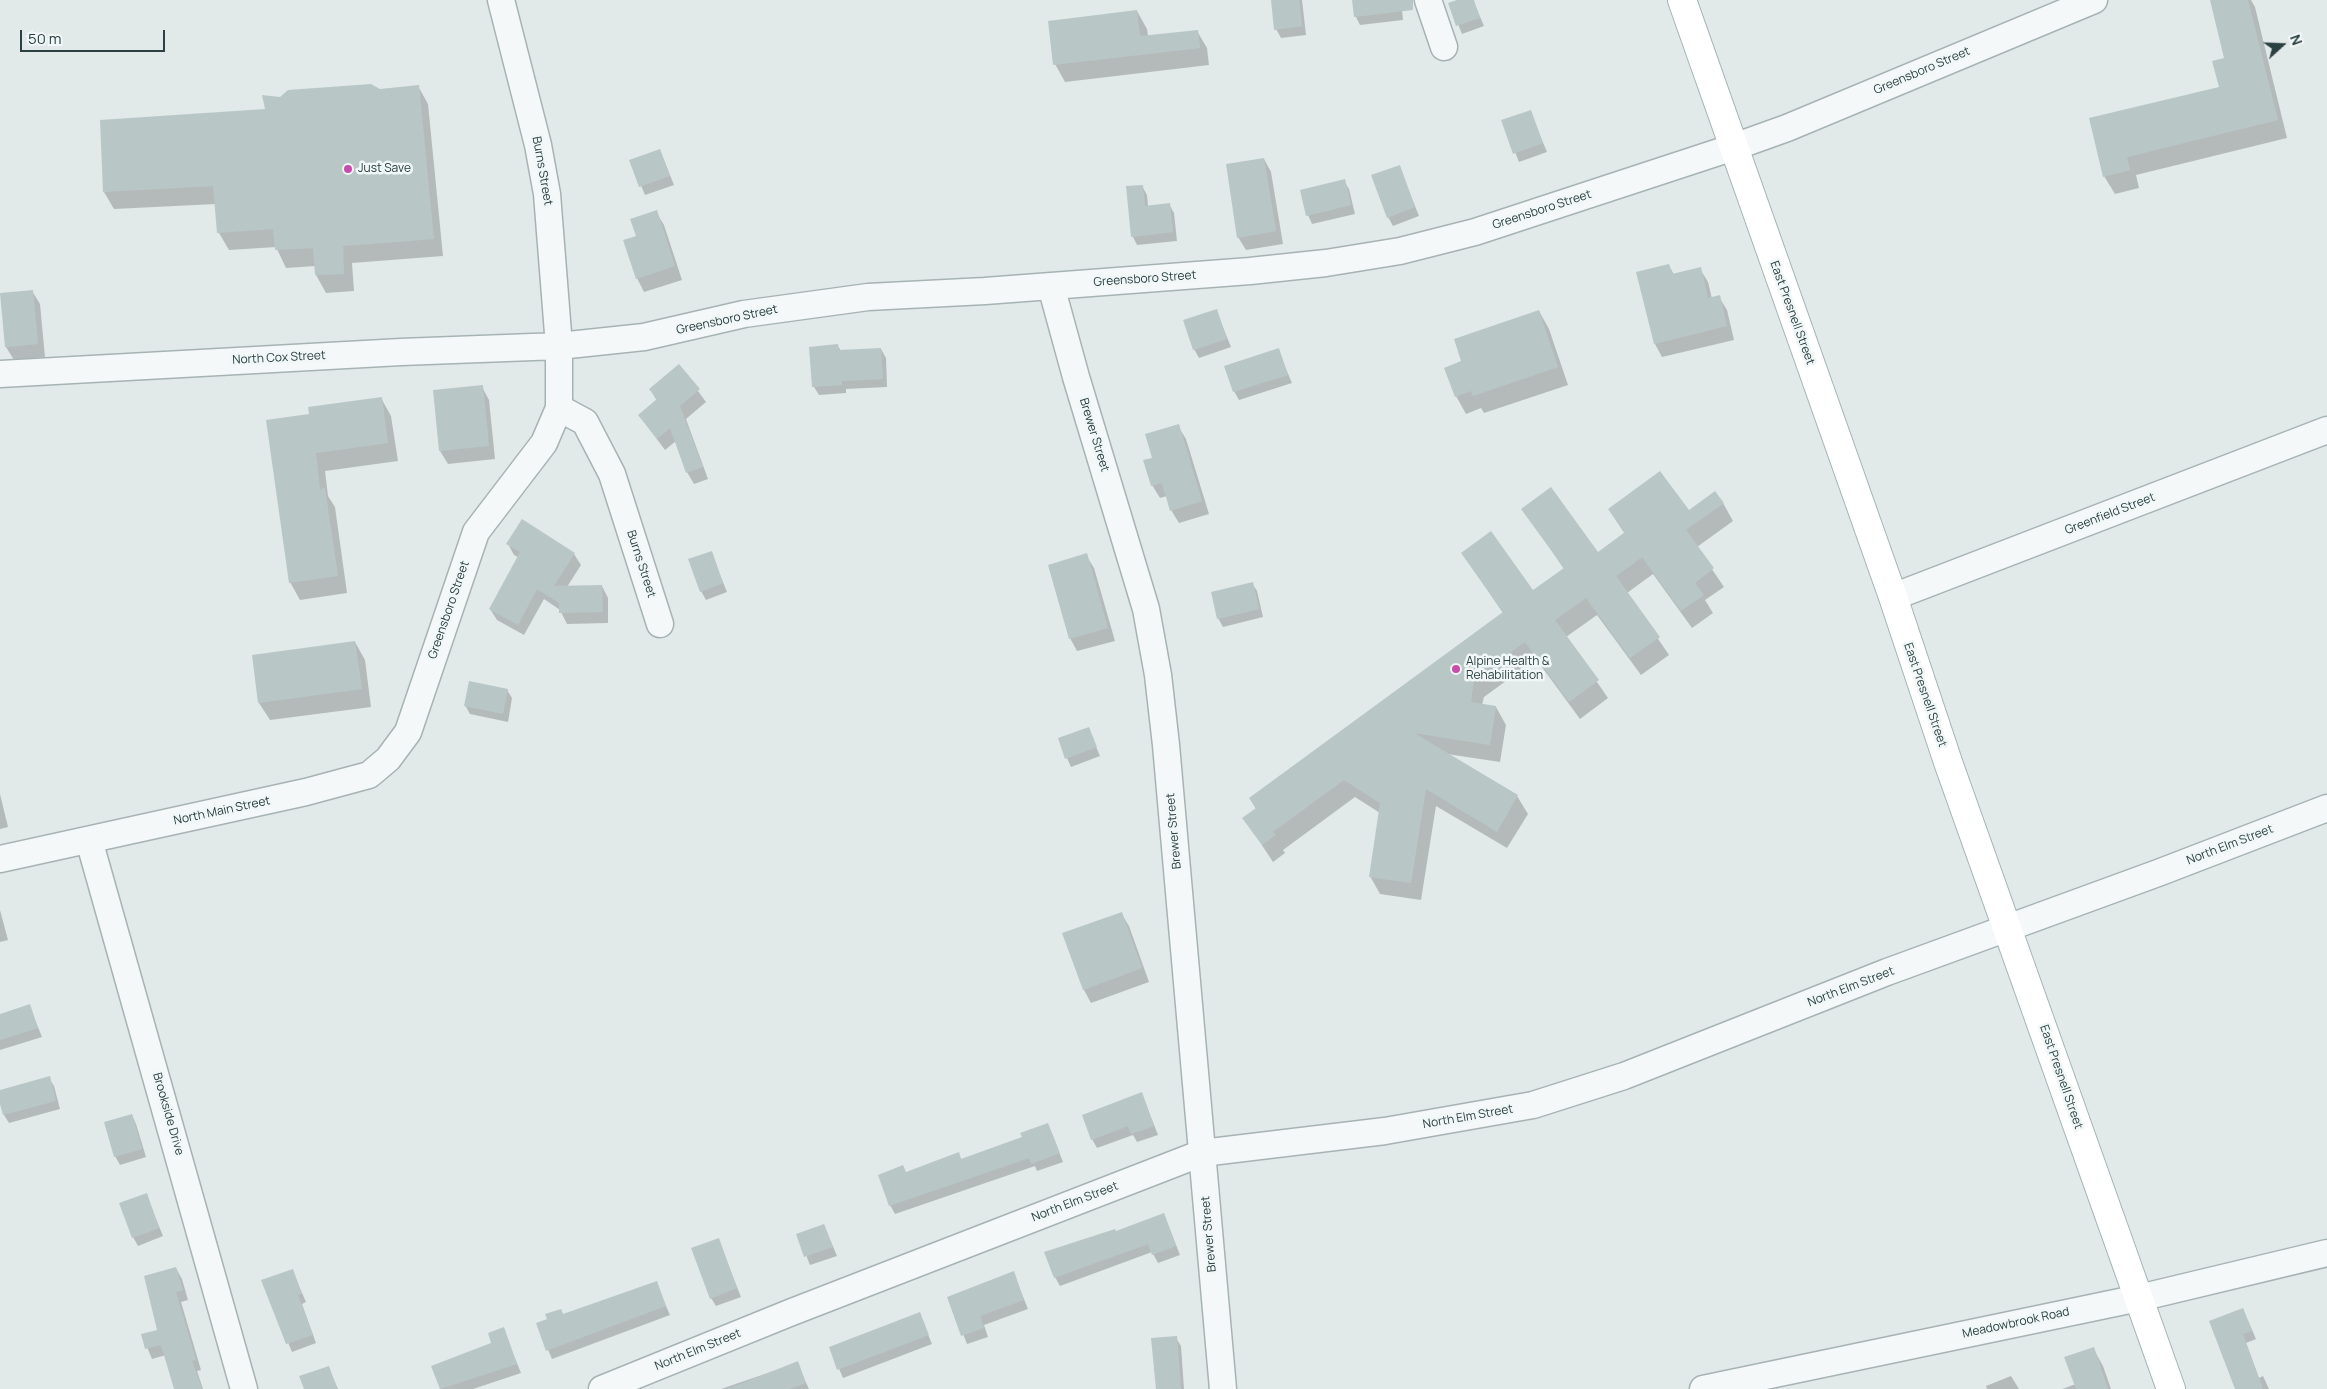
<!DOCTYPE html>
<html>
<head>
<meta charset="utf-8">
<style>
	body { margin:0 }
	#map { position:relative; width:2327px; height:1389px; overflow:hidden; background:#e2e9e9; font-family:Manrope,sans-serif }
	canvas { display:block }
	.north { position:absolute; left:2257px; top:20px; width:50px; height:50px; -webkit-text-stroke:4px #f1f7f7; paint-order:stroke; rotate:70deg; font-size:14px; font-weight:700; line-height:20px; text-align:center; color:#2b4041 }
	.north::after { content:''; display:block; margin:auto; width:18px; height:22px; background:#2b4041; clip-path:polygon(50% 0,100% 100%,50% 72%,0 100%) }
	.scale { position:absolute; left:20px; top:30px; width:145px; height:22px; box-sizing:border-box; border:2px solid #2b4041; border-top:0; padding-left:6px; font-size:15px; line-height:18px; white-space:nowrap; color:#2b4041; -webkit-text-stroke:4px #f1f7f7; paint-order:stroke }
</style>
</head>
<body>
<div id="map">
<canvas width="2327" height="1389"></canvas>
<div class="north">N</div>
<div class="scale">50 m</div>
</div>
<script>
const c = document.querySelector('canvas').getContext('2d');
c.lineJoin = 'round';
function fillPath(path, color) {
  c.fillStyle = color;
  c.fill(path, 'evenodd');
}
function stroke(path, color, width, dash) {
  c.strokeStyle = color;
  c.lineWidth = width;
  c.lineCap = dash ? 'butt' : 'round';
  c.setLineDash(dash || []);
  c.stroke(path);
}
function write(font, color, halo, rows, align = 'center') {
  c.font = font + ' Manrope,sans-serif';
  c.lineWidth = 5;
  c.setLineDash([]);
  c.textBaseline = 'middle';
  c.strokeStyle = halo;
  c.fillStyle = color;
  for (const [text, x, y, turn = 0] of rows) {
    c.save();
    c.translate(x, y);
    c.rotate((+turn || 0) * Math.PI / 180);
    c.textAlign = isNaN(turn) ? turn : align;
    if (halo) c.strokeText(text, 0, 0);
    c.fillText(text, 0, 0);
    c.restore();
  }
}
fillPath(new Path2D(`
	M1272,0H1302L1306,35L1281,38L1276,29Z
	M1354,0H1401L1403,20L1360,25L1356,17Z
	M1461,0H1473L1484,26L1462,34L1450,4Z
	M2211,0H2251L2255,7L2287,138L2136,175L2139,188L2115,194L2104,176L2091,119L2220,88L2226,59Z
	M1137,11L1147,29L1148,36L1197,31L1207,48L1209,65L1065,82L1055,64Z
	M418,86L428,104L443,256L352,263L354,291L326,293L316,275V266L286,268L276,247L229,250L219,233L216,204L114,209L104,192L266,110L281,98Z
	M1530,111L1547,152L1519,162L1503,121Z
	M660,150L674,185L645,195L631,161Z
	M1264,159L1271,172L1283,244L1246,250L1238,237Z
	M1399,166L1419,216L1393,226L1388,217Z
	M1344,181L1349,189L1355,214L1312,224L1308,215Z
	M1142,186L1147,195L1148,206L1169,204L1174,213L1177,241L1137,245L1133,237Z
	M656,212L664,225L682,280L644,292L637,278Z
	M1669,265L1674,275L1700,269L1708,282L1712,299L1719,297L1727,310L1734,340L1662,357L1655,344L1638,273Z
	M32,291L40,304L45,357L14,360L6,347L1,294Z
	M1216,310L1231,347L1199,358L1194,349Z
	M1539,311L1549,329L1568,385L1484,413L1481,408L1466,414L1456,396L1462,362Z
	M838,346L841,351L881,349L886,358L887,387L846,389V393L819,395L814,387L810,348Z
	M1278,350L1292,383L1239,400L1234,391Z
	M679,365L706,402L686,419L708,479L694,484L687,472L676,441L665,450L639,415L657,401L650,389Z
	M482,387L489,400L495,459L448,464L440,451Z
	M381,398L391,416L398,461L325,471L328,496L335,507L347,593L300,600L290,582L311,416Z
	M1178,426L1186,439L1209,514L1179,523L1171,510L1167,496L1160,498L1152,485L1154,459Z
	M1723,503L1733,521L1697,547L1724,587L1705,600L1713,613L1692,628L1653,574L1627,593L1669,655L1641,675L1597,615L1566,637L1608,698L1580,719L1536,659L1484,697L1482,705L1496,707L1506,725L1500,762L1447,754L1517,796L1528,814L1507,848L1436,806L1421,900L1380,894L1370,876L1380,813L1355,797L1283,850L1285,853L1273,862L1244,818L1256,809L1250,799L1503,613L1462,553L1533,592L1564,569L1523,509L1598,553L1625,534L1609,510L1689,512Z
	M508,544L574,554L581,565L567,587L602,586L608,598V623L567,624L560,610L544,599L524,635L497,620L490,609L518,557L514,555Z
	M711,552L727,592L706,600L701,591Z
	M1086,555L1094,568L1115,641L1077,651L1070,638Z
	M1252,583L1257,591L1263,617L1223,627L1218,618Z
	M355,642L365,660L371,707L270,720L259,703Z
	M507,690L512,698L508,722L470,714L465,705Z
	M1088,728L1100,756L1071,767L1067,758Z
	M0,794L8,827L0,829Z
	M0,910L8,940L0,942Z
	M1121,913L1129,926L1149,982L1091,1003L1084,990Z
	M29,1005L42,1037L0,1050V1015Z
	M49,1078L54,1086L60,1109L9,1123L4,1115L0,1091Z
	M1142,1094L1158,1135L1137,1142L1133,1135L1097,1148L1092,1139Z
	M132,1115L136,1124L146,1157L120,1165L115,1156Z
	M1048,1124L1063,1162L1037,1171L1035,1166L895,1214L890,1205L906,1173L958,1154L962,1160L1023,1137Z
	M146,1194L163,1236L138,1246L133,1237Z
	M1164,1214L1180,1255L1158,1263L1152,1252L1060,1286L1055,1277L1116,1232Z
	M824,1225L837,1256L810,1265L798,1235Z
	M718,1239L741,1297L716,1306L711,1298Z
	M176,1268L182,1279L188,1300L181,1302L201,1370L197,1371L203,1389H175L166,1355L152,1359L142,1335L158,1330Z
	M292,1270L306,1302L302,1304L316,1343L292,1352L262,1281Z
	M1013,1272L1028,1309L984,1325L988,1337L967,1344L949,1298Z
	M656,1283L670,1315L552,1359L537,1324L549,1320L561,1310L564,1316Z
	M2243,1309L2256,1339L2246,1343L2259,1378L2263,1376L2269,1389H2236Z
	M919,1313L932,1344L843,1378L830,1348Z
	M503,1329L521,1373L473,1389H441L433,1367L493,1344Z
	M1176,1338L1181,1346L1184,1389H1157Z
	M2093,1348L2103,1366L2111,1389H2062L2076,1384Z
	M797,1363L809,1389H721Z
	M329,1368L338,1389H305Z
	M2011,1376L2019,1389H1987L1986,1386Z`), '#0003');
fillPath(new Path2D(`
	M1271,0H1299L1302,26L1274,30Z
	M1352,0H1413V10L1354,17Z
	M1457,0H1474L1480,18L1456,26L1448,3Z
	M2210,0H2248L2278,120L2127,157L2130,170L2103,177L2089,118L2219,87L2212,61L2224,58Z
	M1137,10L1140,36L1198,30L1200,48L1053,65L1048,21Z
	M371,84L380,89L419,85L434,239L343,246L344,274L315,275L313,248L275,250L273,229L217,233L213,186L103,192L100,120L265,109L262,95L280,97L288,90Z
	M1531,110L1543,143L1513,154L1501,120Z
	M660,149L670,176L639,187L629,160Z
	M1264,158L1276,231L1237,238L1226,164Z
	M1400,165L1415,207L1387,218L1371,175Z
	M1345,179L1351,205L1306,216L1300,190Z
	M1143,185L1145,206L1170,203L1173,232L1131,237L1126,186Z
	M657,210L675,266L636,279L623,240L636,236L630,219Z
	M1669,264L1672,274L1701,267L1708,298L1720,295L1727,326L1654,344L1636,272Z
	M33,290L38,344L5,347L0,293Z
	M1217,309L1227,339L1193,350L1183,320Z
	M1539,310L1558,367L1473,396L1471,391L1455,397L1444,368L1461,361L1454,339Z
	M838,344L839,350L881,348L883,379L842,381V385L812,387L809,347Z
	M1279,348L1288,375L1233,392L1224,366Z
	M679,364L700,389L680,406L703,467L686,473L670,428L657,439L638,415L657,399L649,389Z
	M483,385L489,446L439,451L433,390Z
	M382,397L388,443L316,453L320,489L325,488L338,576L289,583L266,420L309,414L308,407Z
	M1179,424L1202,501L1170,511L1162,483L1151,486L1143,460L1152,458L1145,434Z
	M1660,471L1689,510L1715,491L1724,503L1686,530L1714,568L1695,583L1704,595L1681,611L1642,557L1616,576L1660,637L1630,658L1586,598L1555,620L1599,680L1569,702L1525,642L1474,679L1471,702L1496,706L1490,745L1414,733L1518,795L1497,832L1426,789L1411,883L1369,877L1380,803L1344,780L1273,832L1276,835L1262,845L1242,818L1256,808L1249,798L1503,612L1461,553L1491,531L1533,590L1564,568L1521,509L1551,487L1598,552L1625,532L1608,509Z
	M522,519L575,553L554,586L602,585L603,612L559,613V603L537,589L518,625L489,609L520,552L506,544Z
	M712,551L723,583L700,592L688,559Z
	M1087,553L1108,628L1069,639L1048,565Z
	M1253,582L1259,609L1217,619L1211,592Z
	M355,641L362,689L258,703L252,655Z
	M469,681L508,689L503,714L464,706Z
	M1089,727L1097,747L1065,759L1058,738Z
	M1122,912L1142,968L1083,990L1062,933Z
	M30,1004L38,1028L0,1040V1014Z
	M50,1076L56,1101L3,1115L0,1104V1090Z
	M1142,1092L1154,1126L1131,1134L1128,1126L1091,1140L1082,1115Z
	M132,1114L142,1149L114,1157L104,1122Z
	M1048,1123L1060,1153L1031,1164L1029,1158L889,1206L878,1175L903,1165L906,1172L959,1152L961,1159L1022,1137L1020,1133Z
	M147,1193L159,1228L132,1238L119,1203Z
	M1164,1213L1176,1246L1152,1255L1148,1244L1054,1278L1044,1252L1115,1229L1116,1231Z
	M824,1224L833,1247L804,1257L796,1234Z
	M719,1238L737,1288L710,1299L691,1248Z
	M176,1267L183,1290L176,1292L196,1360L192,1361L202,1389H174L161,1345L145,1349L141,1334L157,1330L144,1276Z
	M293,1269L302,1294L298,1295L313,1335L286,1344L261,1280Z
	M1014,1271L1024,1300L980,1316L984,1328L961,1336L947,1297Z
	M657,1281L666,1306L546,1351L536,1323L547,1319L545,1314L561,1309L563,1314Z
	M2243,1308L2252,1331L2243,1334L2263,1389H2235L2209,1321Z
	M920,1312L929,1335L837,1370L829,1347Z
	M504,1327L517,1364L440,1389L431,1366L491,1343L488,1333Z
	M1177,1336L1181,1389H1156L1151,1338Z
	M2094,1347L2108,1389H2076L2064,1357Z
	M798,1361L806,1383L789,1389H728Z
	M329,1366L337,1389H304L299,1376Z`), '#b9c6c6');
const minor = new Path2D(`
	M1428,0L1444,47
	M1051,286L1076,377L1146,609L1158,675L1166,745L1223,1389
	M0,374L401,352L559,346L547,194L538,145L501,0
	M559,408L585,422L612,474L660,624
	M1893,597L2327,430
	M89,840L244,1389
	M0,859L306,792L369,775L388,759L408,732L476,532L544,443L559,408V346L644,337L744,314L868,297L985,291L1250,271L1326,263L1400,251L1475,232L1734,147L1787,128L2094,0
	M602,1389L792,1312L1202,1153L1385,1131L1533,1105L1624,1076L1887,972L2158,873L2327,808
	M1703,1389L2139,1298L2327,1253`);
const major = new Path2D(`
	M1682,0L1893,597L1949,765L2171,1389`);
stroke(minor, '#a7b3b3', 29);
stroke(major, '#a1b5b5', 30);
stroke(minor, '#f4f8f8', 26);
stroke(major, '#fff', 28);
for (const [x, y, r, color] of [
	[348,169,5,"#c84daa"],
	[1456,669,5,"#c84daa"]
]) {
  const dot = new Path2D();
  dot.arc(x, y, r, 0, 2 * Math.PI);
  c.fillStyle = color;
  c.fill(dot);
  stroke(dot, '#f1f7f7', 2);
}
write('12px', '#2b4041', '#f1f7f7', [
	["Greensboro Street",1922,71,-23],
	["Burns Street",542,171,80],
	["Greensboro Street",1542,210,-18],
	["Greensboro Street",1145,279,-4],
	["East Presnell Street",1792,313,70],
	["Greensboro Street",727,320,-12],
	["North Cox Street",279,358,-3],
	["Brewer Street",1094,435,73],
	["Greenfield Street",2110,514,-21],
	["Burns Street",641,564,72],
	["Greensboro Street",449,610,-71],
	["East Presnell Street",1925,695,71],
	["North Main Street",222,811,-12],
	["Brewer Street",1174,831,-95],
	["North Elm Street",2230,845,-21],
	["North Elm Street",1851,987,-21],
	["East Presnell Street",2061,1077,71],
	["Brookside Drive",168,1114,74],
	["North Elm Street",1468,1117,-10],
	["North Elm Street",1075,1202,-21],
	["Brewer Street",1209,1234,-95],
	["Meadowbrook Road",2016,1323,-12],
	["North Elm Street",698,1350,-22]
]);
write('12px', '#2b4041', '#f1f7f7', [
	["Just Save",358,169],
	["Alpine Health &",1466,662],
	["Rehabilitation",1466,676]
], 'left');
</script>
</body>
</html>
